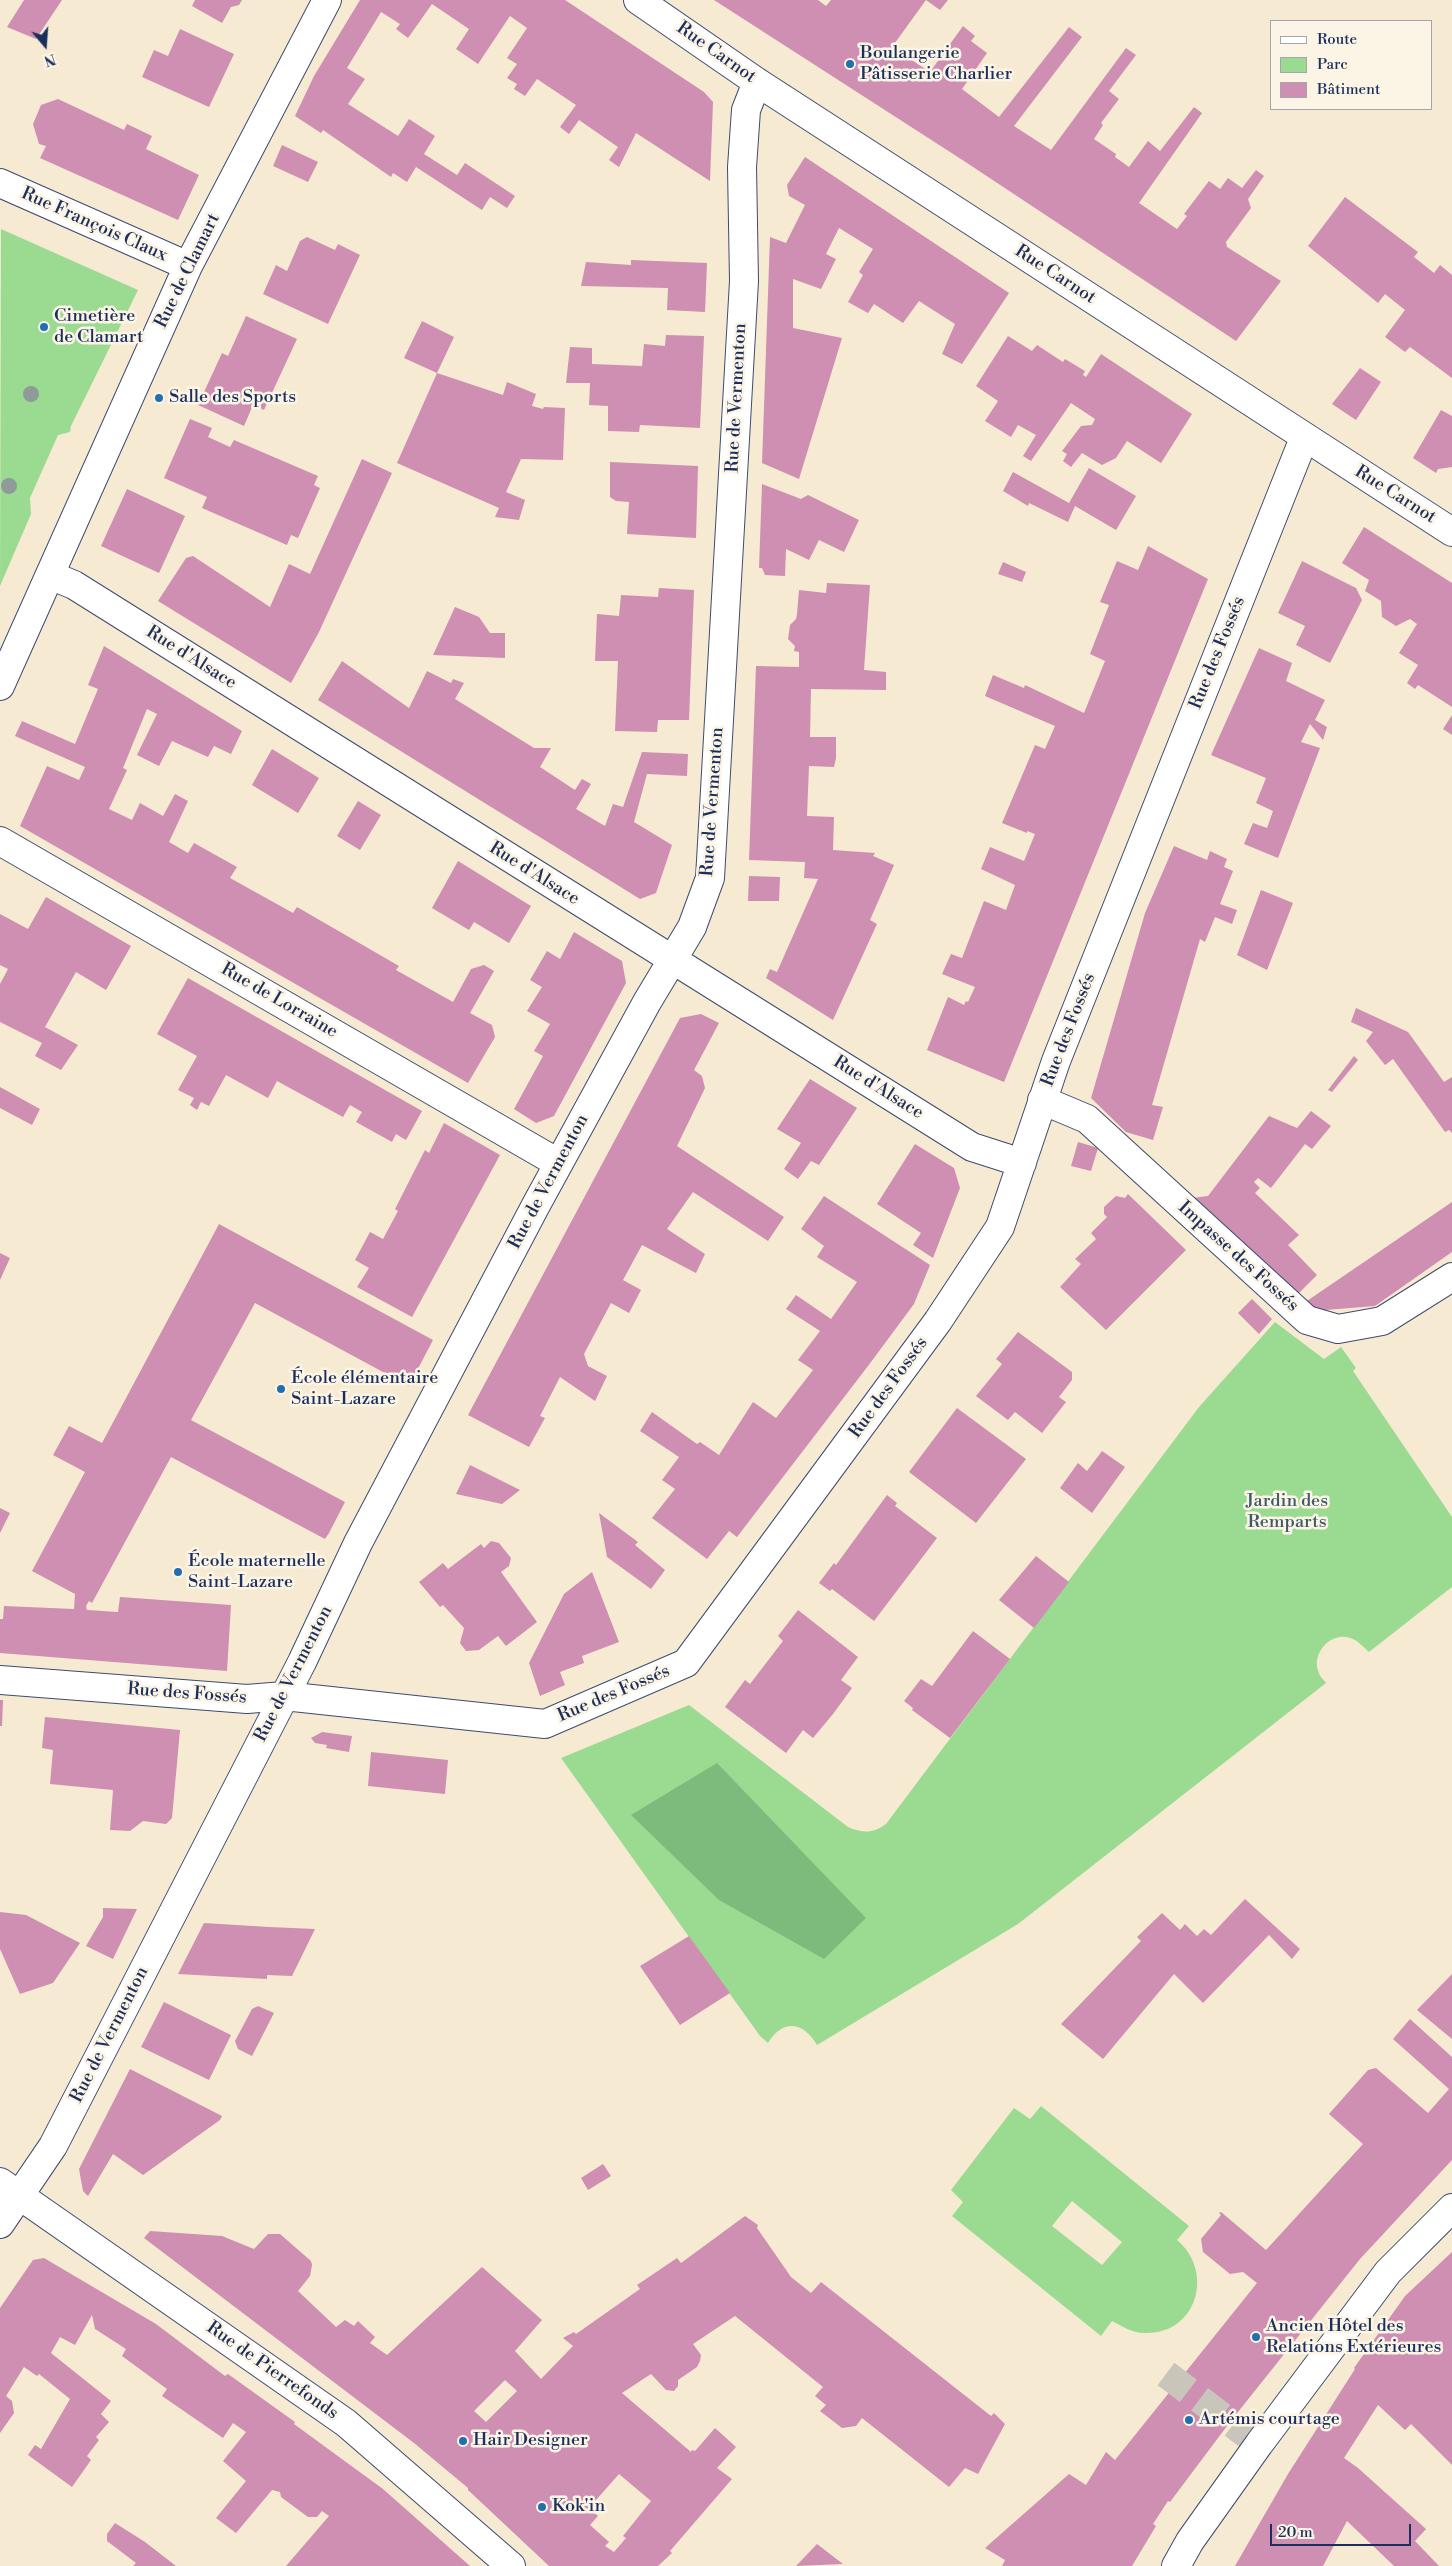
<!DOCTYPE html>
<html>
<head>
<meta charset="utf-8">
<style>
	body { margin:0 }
	#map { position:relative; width:1452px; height:2566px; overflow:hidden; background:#f6ead2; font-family:"Libre Bodoni",serif }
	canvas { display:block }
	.legend { position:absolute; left:1270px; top:20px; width:162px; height:90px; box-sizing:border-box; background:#fcf5e5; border:1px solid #a2a6af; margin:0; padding:6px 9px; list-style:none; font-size:15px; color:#1b2f5e }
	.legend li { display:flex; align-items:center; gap:10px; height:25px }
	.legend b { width:25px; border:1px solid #a2a6af }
	.north { position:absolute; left:20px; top:20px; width:50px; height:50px; -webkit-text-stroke:4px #fcf5e5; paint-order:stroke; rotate:162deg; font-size:14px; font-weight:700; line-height:20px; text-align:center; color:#1b2f5e }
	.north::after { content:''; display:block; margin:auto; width:18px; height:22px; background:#1b2f5e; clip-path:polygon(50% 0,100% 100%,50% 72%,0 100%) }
	.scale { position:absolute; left:1270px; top:2524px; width:141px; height:22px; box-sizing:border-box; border:2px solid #1b2f5e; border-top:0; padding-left:6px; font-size:15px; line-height:18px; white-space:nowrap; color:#1b2f5e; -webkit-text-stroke:4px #fcf5e5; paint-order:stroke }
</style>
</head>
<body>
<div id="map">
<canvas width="1452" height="2566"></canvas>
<ul class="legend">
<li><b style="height:6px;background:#fff"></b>Route</li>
<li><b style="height:14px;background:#9bdb91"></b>Parc</li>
<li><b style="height:14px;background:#ce8fb2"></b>Bâtiment</li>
</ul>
<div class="north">N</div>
<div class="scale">20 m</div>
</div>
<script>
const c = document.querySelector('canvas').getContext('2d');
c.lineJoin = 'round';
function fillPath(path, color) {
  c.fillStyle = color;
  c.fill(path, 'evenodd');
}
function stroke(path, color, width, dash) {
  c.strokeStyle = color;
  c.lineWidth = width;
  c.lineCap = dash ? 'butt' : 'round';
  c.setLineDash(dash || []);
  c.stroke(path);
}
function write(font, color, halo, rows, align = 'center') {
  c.font = font + ' "Libre Bodoni",serif';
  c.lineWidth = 5;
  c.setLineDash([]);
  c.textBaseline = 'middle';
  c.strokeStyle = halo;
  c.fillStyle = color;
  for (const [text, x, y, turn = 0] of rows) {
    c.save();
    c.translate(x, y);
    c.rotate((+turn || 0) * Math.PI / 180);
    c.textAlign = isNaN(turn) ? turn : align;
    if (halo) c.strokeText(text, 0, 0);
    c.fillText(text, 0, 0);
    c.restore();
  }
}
fillPath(new Path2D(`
	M1,229L138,290L71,426L70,432L58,435L30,498L31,514L0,586Z
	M1275,1322L1324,1359L1341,1347L1356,1368L1353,1371L1452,1517V1587L1369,1652C1363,1647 1358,1640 1350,1638C1331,1631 1310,1654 1319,1673C1320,1677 1324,1680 1326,1683L1018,1924L817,2045C804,2022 783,2018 768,2043L760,2036L561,1758L689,1705L848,1827C863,1833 872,1834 886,1824L1199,1407Z
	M1041,2106L1189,2226L1177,2240C1215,2272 1197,2335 1144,2333C1132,2333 1122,2326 1112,2321L1101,2336L952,2216L963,2202L951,2190L1014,2108L1030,2119ZM1072,2201L1122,2242L1102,2265L1052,2226Z`), '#9bdb91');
fillPath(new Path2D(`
	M717,1763L866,1918L824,1959L719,1900L631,1815Z`), '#7cbb7b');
fillPath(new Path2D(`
	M24,0H62L36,39L7,27Z
	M195,0H242L239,5L231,7L222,23L192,6Z
	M360,0H565L704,92L713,102L710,181L636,133L619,167L609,160L618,147L579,120L569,134L560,127L576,105L537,79L525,96L514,89L517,84L507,78L517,64L507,58L527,28L510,16L478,64L456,49L469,29L432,4L408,38L396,29L400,24L381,12L347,68L365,79L348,104L398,136L409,119L435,136L424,154L457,175L465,163L515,196L507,208L490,197L482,210L416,167L407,182L393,173L391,177L323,130L321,133L295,116L314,76Z
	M714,0H818L826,6L831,0H948L940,10L926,0L892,47L930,72L963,26L975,36L971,41L987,53L962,89L999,117L1069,27L1082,37L1014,126L1051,150L1126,48L1136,55L1109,91L1119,99L1101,123L1103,125L1094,139L1116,154L1115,157L1129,167L1148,141L1160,151L1194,107L1202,113L1139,203L1177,229L1187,216L1184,214L1209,181L1220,189L1228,178L1242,188L1256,170L1264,176L1248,199L1251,208L1226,242L1227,247L1281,281L1236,341L964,161Z
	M180,29L234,54L209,107L142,77L154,50L168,56Z
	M58,99L124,130L127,124L152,136L146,149L199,175L178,220L40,158L46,146L39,144L33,124L41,105Z
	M282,145L318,162L308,182L273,166Z
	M805,157L1009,293L962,364L942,354L955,324L919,301L903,323L874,304L868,313L848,302L863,275L859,272L873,249L839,228L826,254L836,259L821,289L793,279V328L842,338L799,479L762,463L770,237L786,243L805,205L789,196L787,185Z
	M1345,197L1418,252L1414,257L1434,273L1440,265L1452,275V378L1410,347L1405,352L1385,337L1405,310L1385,294L1378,303L1308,246Z
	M307,237L335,250L338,244L360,255L328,324L263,294L276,265L287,271L300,241Z
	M631,260L707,263L705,312L667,310L668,288L581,286L586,262L631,265Z
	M246,316L297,339L264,410L253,405L244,426L198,405L222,353L228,356Z
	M422,321L454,337L437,373L404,358Z
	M666,335L704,336L700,428L640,425L639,432L608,431V406L589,405L590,383H566L570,347L592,348V364L642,366L644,344L665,346Z
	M1008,336L1032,351L1037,345L1063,362L1065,359L1085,371L1083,375L1086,377L1101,354L1192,414L1161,463L1127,441L1116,458L1102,465L1082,453L1071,467L1063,461L1067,454L1062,451L1081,426L1092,425L1095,419L1071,403L1031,461L1023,456L1036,435L1018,425L1011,437L985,421L998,401L976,386Z
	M1360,368L1381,382L1356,420L1332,404Z
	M437,373L503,395L507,382L536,394L532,406L543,409L544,407L565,408L563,460L521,459L506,492L525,500L519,520L495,517L499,508L397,463Z
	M1441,410L1452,416V467L1438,469L1436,473L1413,458Z
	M190,419L212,428L208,437L230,447L234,440L318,476L314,485L320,488L298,538L291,535L287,545L202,508L207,497L164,478Z
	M362,459L392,473L319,632L291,683L158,601L186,558L193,556L270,607L289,564L310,574Z
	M610,462L698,466L696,538L627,534L629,502L616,501L610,497Z
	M1089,468L1136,496L1116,530L1075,506L1068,522L1029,503L1028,506L1003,491L1013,472L1069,503Z
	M762,484L801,499L808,495L859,520L844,552L819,540L809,560L786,549L785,576L765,575L762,568H759Z
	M127,489L185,516L159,573L101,546Z
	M1364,527L1452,583V707L1418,685L1415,689L1407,683L1418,665L1399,653L1417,624L1410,619L1396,626L1382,617L1381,601L1365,591L1369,580L1342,563Z
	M1148,546L1208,579L1004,1082L927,1050L948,997L964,1005L966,1001L968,1002L975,987L942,974L951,954L962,958L984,901L1006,910L1015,885L981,869L990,847L1024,861L1035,834L1027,831V833L1002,823L1035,745L1045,749L1055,726L985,696L993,675L1024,688L1025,685L1084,713L1105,661L1090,654L1109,605L1100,602L1117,561L1138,570Z
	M1302,561L1356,588L1362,600L1330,663L1296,645L1305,626L1278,613Z
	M1003,562L1026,572L1022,582L998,574Z
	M827,583L870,585L864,670L886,672V690L811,689L810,737H836V758L834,767L809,766L807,816L834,817L833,850L875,853L873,856L894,865L870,920L877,924L833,1020L766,978L770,969L777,972L818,879L804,878L805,862L749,860L756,666L799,667V652L794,651L795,646L788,639L790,625L796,619L797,614L799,590L826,593Z
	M659,588L694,590L689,720H658L657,732L615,731L618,661H595L597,614L619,616L621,595L658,597Z
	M455,607L479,617L490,633H505V658L433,655Z
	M104,646L242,731L231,754L214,746L208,757L172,741L159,766L137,755L157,714L147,709L123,768L127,770L109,809L132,820L140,803L163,816L175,794L188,801L169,842L188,853L194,843L237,867L230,878L293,913L297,907L399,966L396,970L453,1002L471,969L484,965L494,971L470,1013L492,1025L495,1037L468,1083L20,826L47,766L79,780L85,767L15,736L22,721L75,744L98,689L88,685Z
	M1259,648L1292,663L1286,681L1325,700L1315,720L1327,727L1323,740L1310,724L1301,742L1320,748L1278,858L1244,844L1253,823L1267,828L1273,811L1256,803L1266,778L1211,755Z
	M342,661L409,708L427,671L451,683L453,679L464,683L455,699L534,748H551L540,767L575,790L582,779L591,784L576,809L605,826L613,804L623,807L642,752L688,754L687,776L647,774L634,822L672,845L656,893L640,899L318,700Z
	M1452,715V735L1443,729Z
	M272,749L319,778L298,813L252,785Z
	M358,801L381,815L360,850L337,836Z
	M1174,846L1207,860L1210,851L1227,859L1224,867L1233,871L1220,904L1237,910L1232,924L1215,917L1205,942L1200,939L1152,1105L1163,1107L1153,1140L1126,1132L1091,1098L1145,913Z
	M458,861L531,906L509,943L474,922L469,930L432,908Z
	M749,876L780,877L779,901H748Z
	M1261,890L1293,903L1267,970L1237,955Z
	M46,897L131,946L106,990L76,972L45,1027L78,1045L61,1070L35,1056L42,1043L0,1022V984L8,969L0,965V914L28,929Z
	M574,932L622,961L626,983L554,1116L536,1123L514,1109L543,1056L534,1051L550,1024L527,1011L542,987L530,980L547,951L560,959Z
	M188,978L422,1111L406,1140L396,1134L392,1142L356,1122L362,1112L350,1105L343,1117L277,1081L268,1098L226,1075L209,1106L201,1102L197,1110L190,1105L194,1098L178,1090L197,1056L157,1034Z
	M1356,1008L1408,1032L1444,1082L1452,1077V1133L1449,1130L1445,1132L1393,1059L1385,1065L1366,1041L1373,1032L1351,1022Z
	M701,1014L719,1023L694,1070L702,1076L705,1088L677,1146L784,1217L768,1241L693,1192L667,1229L705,1254L696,1273L642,1245L623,1280L641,1290L629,1313L611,1303L584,1354L588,1366L607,1376L595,1401L560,1377L540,1416L545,1418L529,1447L468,1415L680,1018Z
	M1354,1056L1358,1060L1332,1092L1328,1090Z
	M810,1079L857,1108L819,1165L811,1161L798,1179L784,1169L801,1143L777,1129Z
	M0,1087L40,1109L32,1125L0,1108Z
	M1311,1111L1331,1126L1312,1149L1305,1144L1271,1188L1258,1178L1254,1182L1260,1188L1255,1193L1299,1235L1288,1245L1317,1275L1293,1299L1192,1198L1208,1196L1269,1116L1297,1128Z
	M444,1123L500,1155L412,1317L357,1287L369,1268L355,1260L370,1232L383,1239L398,1211L395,1209L425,1150L429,1153Z
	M1078,1142L1098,1148L1091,1171L1071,1166Z
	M915,1144L954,1168L960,1188L933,1258L913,1245L921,1233L877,1204Z
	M1128,1194L1186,1250L1106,1330L1060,1287L1081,1264L1075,1259L1096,1239L1091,1233L1107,1217L1104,1214V1207L1116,1196L1125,1198Z
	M824,1196L930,1265L914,1304L868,1366L737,1537L729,1531L707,1559L652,1518L675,1489L662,1480L679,1457L640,1431L652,1412L697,1444L700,1442L719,1455L753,1402L776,1418L813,1370L798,1360L820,1331L786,1309L796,1295L831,1319L857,1282L817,1257L824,1246L801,1229Z
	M1452,1202V1252L1375,1306L1313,1311L1304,1303Z
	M219,1224L433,1340L409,1386L255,1303L191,1420L345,1502L329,1533L325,1539L171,1457L92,1603L89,1601L86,1606L87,1610L118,1612L120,1597L231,1605L227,1671L0,1653V1619H3L4,1606L74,1609L75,1594L32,1571L85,1472L53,1455L69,1426L102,1443Z
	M0,1253L10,1258L0,1280Z
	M1252,1299L1272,1319L1259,1334L1238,1313Z
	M1018,1332L1072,1372V1380L1059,1397L1066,1402L1042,1433L1015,1412L1008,1420L976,1396L1002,1364L996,1359Z
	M957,1408L1026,1459L976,1523L909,1472Z
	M1102,1451L1125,1467L1092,1513L1060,1488L1078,1463L1087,1471Z
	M470,1465L520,1490L502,1504L456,1494Z
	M887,1495L897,1503L895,1506L937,1538L874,1621L832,1589L830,1591L819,1583L834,1563L836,1565Z
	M0,1508L10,1513L0,1533Z
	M599,1513L638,1542L635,1545L665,1570L651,1589L607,1557Z
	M491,1541L499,1543L511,1558L509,1566L501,1572L537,1622L506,1646L498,1636L479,1650L466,1651L460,1643L464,1628L443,1605L440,1607L419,1582L443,1563L448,1569L481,1544L484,1548Z
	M1036,1556L1069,1582L1034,1628L999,1600Z
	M592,1572L619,1642L582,1656L584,1663L560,1672L565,1685L540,1696L529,1663L564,1594Z
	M798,1610L858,1657L841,1680L852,1688L833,1714L813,1738L803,1730L786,1753L725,1707L745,1680L750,1684L783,1641L778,1636Z
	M973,1631L1010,1659L950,1738L912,1710L913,1708L904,1701L921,1679L932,1686Z
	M0,1700H3L2,1726H0Z
	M45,1717L180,1730L172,1818L166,1824L143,1821L130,1831L110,1830L113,1790L50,1784L53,1750L42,1748Z
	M322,1732L352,1736L349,1752L326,1748L327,1745L315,1743L311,1738Z
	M371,1752L448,1760L445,1794L368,1786Z
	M1245,1899L1300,1949L1292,1959L1269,1935L1203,2003L1174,1974L1103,2059L1061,2024L1141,1941L1137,1937L1162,1913L1180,1930L1185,1924L1197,1936L1204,1929L1211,1935Z
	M103,1908L137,1909L113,1959L86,1946L103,1917Z
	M0,1912L26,1915L80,1943L53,1983L20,1994L0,1949Z
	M204,1923L269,1927L315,1929L292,1976L267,1975V1979L178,1974Z
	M689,1936L730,1993L680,2025L640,1966Z
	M1452,1974V2039L1417,2010Z
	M164,2002L231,2035L209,2080L141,2047Z
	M258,2006L274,2013L252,2056L238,2049L235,2041L252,2009Z
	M1410,2019L1452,2057V2160L1360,2259L1230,2422L1170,2502L1168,2501L1153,2524L1156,2526L1132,2566H1002L1005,2560L985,2548L1069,2474L1086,2485L1106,2452L1115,2460L1257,2283L1243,2272L1230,2274L1203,2252L1201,2239L1221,2215L1219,2213L1221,2212L1266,2250L1363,2144L1329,2114L1368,2070L1376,2068L1428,2113L1449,2089L1393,2039Z
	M130,2069L222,2116L220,2120L143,2175L113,2154L88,2196L83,2191L79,2169Z
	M603,2164L611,2176L588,2190L581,2178Z
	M745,2216L758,2225L757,2228L791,2277L811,2293L821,2282L991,2416L994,2413L1005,2424L978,2474L965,2468L949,2487L862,2418L856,2426L842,2428L820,2411L826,2405L815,2396L823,2387L735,2316L693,2344L701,2355L700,2361L697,2367L678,2380V2386L674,2391L666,2390L651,2374L622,2393L691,2452L692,2450L695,2451L715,2428L736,2447L717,2468L732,2479L670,2551L672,2553L658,2566H549L468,2490V2488L414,2443L144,2238L150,2231L222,2236L254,2249L268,2234H280L311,2261L312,2265L310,2276L298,2291L336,2327L345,2320L354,2326L358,2321L375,2337L370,2343L387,2355L482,2267L542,2320L515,2351L541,2379L573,2346L563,2338L574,2332L576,2334L640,2289L637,2285L677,2258L681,2263ZM505,2380L517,2391L486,2422L474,2411ZM619,2474L651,2501L623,2536L626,2538L614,2552L605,2546L609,2542L590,2525L598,2516L589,2508Z
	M1452,2252V2465L1411,2424L1405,2430L1378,2405L1344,2458L1358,2468L1426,2529L1415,2541L1439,2566H1394L1347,2521L1323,2566H1235L1288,2474L1355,2369L1354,2368L1405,2296Z
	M44,2258L156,2324L225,2376L228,2374L295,2422L294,2424L383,2489L470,2566H286L329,2516L322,2511L317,2517H308L281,2497L280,2492L272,2490L236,2533L216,2518L246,2481L223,2461L246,2432L233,2423L223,2438L162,2396L167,2389L122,2356L126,2349L95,2329L92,2315L75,2345L60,2337L51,2353L111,2401L101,2414L109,2422L96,2437L99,2440L87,2456L91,2460L72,2487L28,2455L35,2445L41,2449L70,2399L39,2374L37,2376L24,2367L6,2396L12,2401L14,2413L0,2433V2308L33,2260Z
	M115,2523L145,2542L176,2566H133L136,2563L107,2541V2534Z
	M817,2544L843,2564L796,2566Z`), '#ce8fb2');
stroke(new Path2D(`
	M1166,2374L1259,2444`), '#cac5bb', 28, [28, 14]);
const minor = new Path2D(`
	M638,0L757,82L1452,532
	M0,183L188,266
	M50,575L74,585L972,1147L1022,1163
	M0,686L188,266L327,0
	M0,841L558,1163
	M1042,1100L1087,1119L1307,1320L1338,1329L1382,1321L1452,1277
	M0,1680L247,1699L284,1696L545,1724L686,1663L938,1321L1000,1227L1056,1061L1304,438
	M0,2224L53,2146L302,1662L358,1543L536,1205L647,1002L692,927L710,878L744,281L742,167L746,110L757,82
	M1176,2566L1190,2541L1259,2444L1388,2272L1452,2208`);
const major = new Path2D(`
	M0,2182L346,2423L511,2566`);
stroke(minor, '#3c4b6f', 30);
stroke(major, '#3c4b6f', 30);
stroke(minor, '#fff', 28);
stroke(major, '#fff', 28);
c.fillStyle = '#8f9b99';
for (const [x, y] of [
	[31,394],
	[9,486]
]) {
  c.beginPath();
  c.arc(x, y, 8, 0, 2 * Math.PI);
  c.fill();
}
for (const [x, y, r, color] of [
	[850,64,5,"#1f6fb2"],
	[44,327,5,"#1f6fb2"],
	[159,398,5,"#1f6fb2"],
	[281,1389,5,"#1f6fb2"],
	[178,1572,5,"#1f6fb2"],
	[1256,2337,5,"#1f6fb2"],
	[1189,2420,5,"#1f6fb2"],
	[463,2441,5,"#1f6fb2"],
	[542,2507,5,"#1f6fb2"]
]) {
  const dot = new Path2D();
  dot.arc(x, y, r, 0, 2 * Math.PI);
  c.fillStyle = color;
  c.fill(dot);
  stroke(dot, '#fcf5e5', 2);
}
write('18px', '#1b2f5e', '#fcf5e5', [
	["Rue Carnot",716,53,35],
	["Rue François Claux",94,225,24],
	["Rue de Clamart",188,271,-64],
	["Rue Carnot",1055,275,33],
	["Rue de Vermenton",737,398,-87],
	["Rue Carnot",1395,495,32],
	["Rue des Fossés",1218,653,-68],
	["Rue d'Alsace",191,658,32],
	["Rue de Vermenton",713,802,-86],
	["Rue d'Alsace",534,874,32],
	["Rue de Lorraine",279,1001,30],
	["Rue des Fossés",1069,1030,-69],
	["Rue d'Alsace",878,1088,32],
	["Rue de Vermenton",549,1182,-62],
	["Impasse des Fossés",1238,1257,42],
	["Rue des Fossés",889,1388,-54],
	["Rue de Vermenton",294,1674,-63],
	["Rue des Fossés",187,1694,4],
	["Rue des Fossés",614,1694,-23],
	["Rue de Vermenton",110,2035,-63],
	["Rue de Pierrefonds",272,2371,35]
]);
write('18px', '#1b2f5e', '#fcf5e5', [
	["Boulangerie",860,54],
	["Pâtisserie Charlier",860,75],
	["Cimetière",54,317],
	["de Clamart",54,338],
	["Salle des Sports",169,398],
	["École élémentaire",291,1379],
	["Saint-Lazare",291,1400],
	["École maternelle",188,1562],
	["Saint-Lazare",188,1583],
	["Ancien Hôtel des",1266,2327],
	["Relations Extérieures",1266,2348],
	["Artémis courtage",1199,2420],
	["Hair Designer",473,2441],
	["Kok'in",552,2507]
], 'left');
write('18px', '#3b5a6b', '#fcf5e5', [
	["Jardin des",1287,1502],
	["Remparts",1287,1523]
]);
</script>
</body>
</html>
